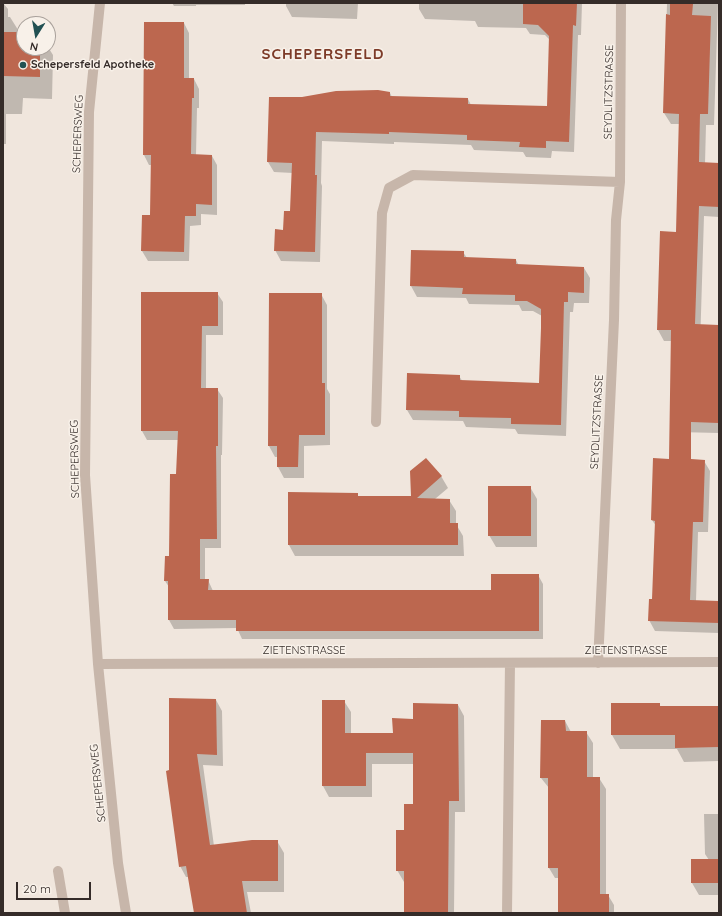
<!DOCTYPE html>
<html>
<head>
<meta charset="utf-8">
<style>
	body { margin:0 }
	#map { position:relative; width:722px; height:916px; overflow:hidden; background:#f0e6dd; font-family:Quicksand,sans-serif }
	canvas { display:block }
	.frame { position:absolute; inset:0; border:4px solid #352c29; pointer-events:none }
	.north { position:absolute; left:16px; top:16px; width:40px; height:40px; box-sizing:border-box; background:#f8f1e9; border:1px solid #aaa29c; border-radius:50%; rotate:191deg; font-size:11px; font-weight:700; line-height:16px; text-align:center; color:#352c29 }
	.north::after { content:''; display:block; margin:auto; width:14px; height:18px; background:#225153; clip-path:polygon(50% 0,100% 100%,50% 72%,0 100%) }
	.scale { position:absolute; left:16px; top:882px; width:75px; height:18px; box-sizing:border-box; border:2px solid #352c29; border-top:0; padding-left:5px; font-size:12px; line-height:14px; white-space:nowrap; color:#352c29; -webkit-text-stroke:3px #f8f1e9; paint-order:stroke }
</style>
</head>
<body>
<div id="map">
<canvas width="722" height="916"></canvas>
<div class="frame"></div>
<div class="north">N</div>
<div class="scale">20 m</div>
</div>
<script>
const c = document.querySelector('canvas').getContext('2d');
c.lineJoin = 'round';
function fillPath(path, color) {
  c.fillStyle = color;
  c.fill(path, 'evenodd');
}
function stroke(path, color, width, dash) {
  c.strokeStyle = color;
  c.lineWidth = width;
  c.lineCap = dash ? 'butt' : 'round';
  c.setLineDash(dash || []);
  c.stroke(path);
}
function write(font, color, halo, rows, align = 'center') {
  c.font = font + ' Quicksand,sans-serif';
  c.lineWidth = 3;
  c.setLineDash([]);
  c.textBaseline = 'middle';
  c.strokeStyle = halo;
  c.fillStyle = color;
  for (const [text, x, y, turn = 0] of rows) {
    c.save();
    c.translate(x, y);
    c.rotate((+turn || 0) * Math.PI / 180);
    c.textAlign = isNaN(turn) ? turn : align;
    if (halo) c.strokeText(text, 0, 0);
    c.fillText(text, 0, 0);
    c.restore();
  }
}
fillPath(new Path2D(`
	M3,3L8,9V17H10L20,33H24V48L48,47L53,55L52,99L23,98L22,114H6V144H3Z
	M172,3H245V5H196V6H174Z
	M286,3H358L357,19L292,17L286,6Z
	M419,3H582L581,35H578L574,152L552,151L551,158L526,157L523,152L474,150L471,145L394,142V144L322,141L321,183L322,186L320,262L281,261L275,250L291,212L293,173L274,172L268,162L270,98H302L390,93L392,97L468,99L471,105L548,107L550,40L545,35L530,34L526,28L478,27L475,21L425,19L419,9Z
	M667,3H718L714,125H706L705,164H719V217L704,216L699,379L719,380V433L677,432L672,341H664L658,330L677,233L680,124H671L664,113Z
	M184,23L189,33V79H194L199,89V108H197L196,155L212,156L217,165V215L201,214V225L190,226L189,261H148L142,251L143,216H151L152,165H149L144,155Z
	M412,251L463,252L467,258L516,260L519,266L584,268L590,278L589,303H574L573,312H570L566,436L518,434L515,429L466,427L463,421L413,420L407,410L459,376L463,382L540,384L542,316L533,311H522L519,305L469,304L466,298L417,297L411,286Z
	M217,293L223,302V335H206V389H217L223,398L222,455H221V548H205V580H208L213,591L492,590L538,575L543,584V639H242L237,628L174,629L169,620V587L165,581L170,557L177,475L179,440H147L142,431Z
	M270,294H321L327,305V389L330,394V445L304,446V478H284L278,467V457H275L269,446Z
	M704,461L710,471L708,532H698L696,601L719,602V633L655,631L649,620L653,600L656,526L652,520Z
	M441,476L448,488L435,499L449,500L456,511V524L463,536L464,556H295L289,545L358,497H412Z
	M530,487L537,499V547H496L489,535Z
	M216,700L222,711L223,766L203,765L214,846L277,841L284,853V892H247L251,913H195L189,877H186L180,866L170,771Z
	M344,701L351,712V734H394L414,720L458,705L464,716L465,812H455L454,913H405V882H404L397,870L405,831L414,805V764H372V797H329L323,786Z
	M659,704L661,707H719V761L684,762L677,749H620L612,735Z
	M565,721L571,732H586L593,743V778H599L606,789V895H608L614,905V913H559V878H555L549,868V788L541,778Z
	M704,814H719V895H699L692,883V860H709L705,854Z`), '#0003');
fillPath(new Path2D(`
	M523,3H577L576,26L573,25L569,142L546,141V148L519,147L520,142L467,140V135L389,132V134L316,132L315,175H317L315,252L274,251L275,229L283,230L284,211H290L292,163L267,162L269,97H302L336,91L378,90L390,92V96L468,98V104L547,106L549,36L538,25L523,24Z
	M670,3L693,4L692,15L711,16L708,114H700L699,162L719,163V207L699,206L695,324L719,325V410L718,423L691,422V459L705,460L703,522H693L690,600L719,601V623L648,621L649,599H652L655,521L651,520L653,458L669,459L671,330H657L660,231L676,232L679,114L663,113L666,14L670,15Z
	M144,22H184V78H194V98H192L191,154L212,155V205L196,204V216H185L184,252L141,251L142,215H150L151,155H143Z
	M3,32H24V48H40V77L3,76Z
	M411,250L464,251V257L516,259V264L584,267V293L568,292V302H564L561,425L511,424V418L459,417V411L406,410L407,373L460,375V380L539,383L541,328V309L527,301H515V295L462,294L463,288L410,286Z
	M141,292H218V326H202L201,388H218V446H216L217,539H200V579H209L208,590H491V574H539V631H236V620H168V581H164L165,556H169L170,474H176L178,431H141Z
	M269,293H322V383H325V435H299L298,467H277V446H268Z
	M426,458L442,476L417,498L450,499V523H458V545H288V492L358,493V496H411L410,471Z
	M488,486H531V536H488Z
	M169,698L216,699L217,755L197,754L210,845L252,840H278V881H242L247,913H194L186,866L179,867L166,771L169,770Z
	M322,700H345V733H393L392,718L413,719V703L458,704L459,801H449L448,913H404V871H396V830H404V804H413V753H366V786H322Z
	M611,703H660V706H719V747L675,748V735H611Z
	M541,720H565L566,731H587V777H600V894H609V913H558V868H548V778H540Z
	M691,859H719V883H691Z`), '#bc674f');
stroke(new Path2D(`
	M100,3L89,112L85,475L98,664L118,863L126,913
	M376,422L382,213L389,188L413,175L620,182
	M598,663L614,320L616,220L620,182L621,3
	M98,664L719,662
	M58,871L65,913
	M507,913L510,663`), '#c7b6aa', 10);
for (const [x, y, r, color] of [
	[23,65,4,"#225153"]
]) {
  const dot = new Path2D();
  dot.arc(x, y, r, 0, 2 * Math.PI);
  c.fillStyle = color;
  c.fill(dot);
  stroke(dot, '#f8f1e9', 1.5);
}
write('bold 11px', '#352c29', '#f8f1e9', [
	["Schepersfeld Apotheke",31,65]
], 'left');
write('11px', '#352c29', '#f8f1e9', [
	["SEYDLITZSTRASSE",609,92,-89],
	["SCHEPERSWEG",78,134,-88],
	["SEYDLITZSTRASSE",597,422,-87],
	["SCHEPERSWEG",75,459,-91],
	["ZIETENSTRASSE",304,651],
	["ZIETENSTRASSE",626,651],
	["SCHEPERSWEG",98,783,-96]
]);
c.letterSpacing = '1px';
write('bold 15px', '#7d3b28', '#f8f1e9', [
	["SCHEPERSFELD",323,54]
]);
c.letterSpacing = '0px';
</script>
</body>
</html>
